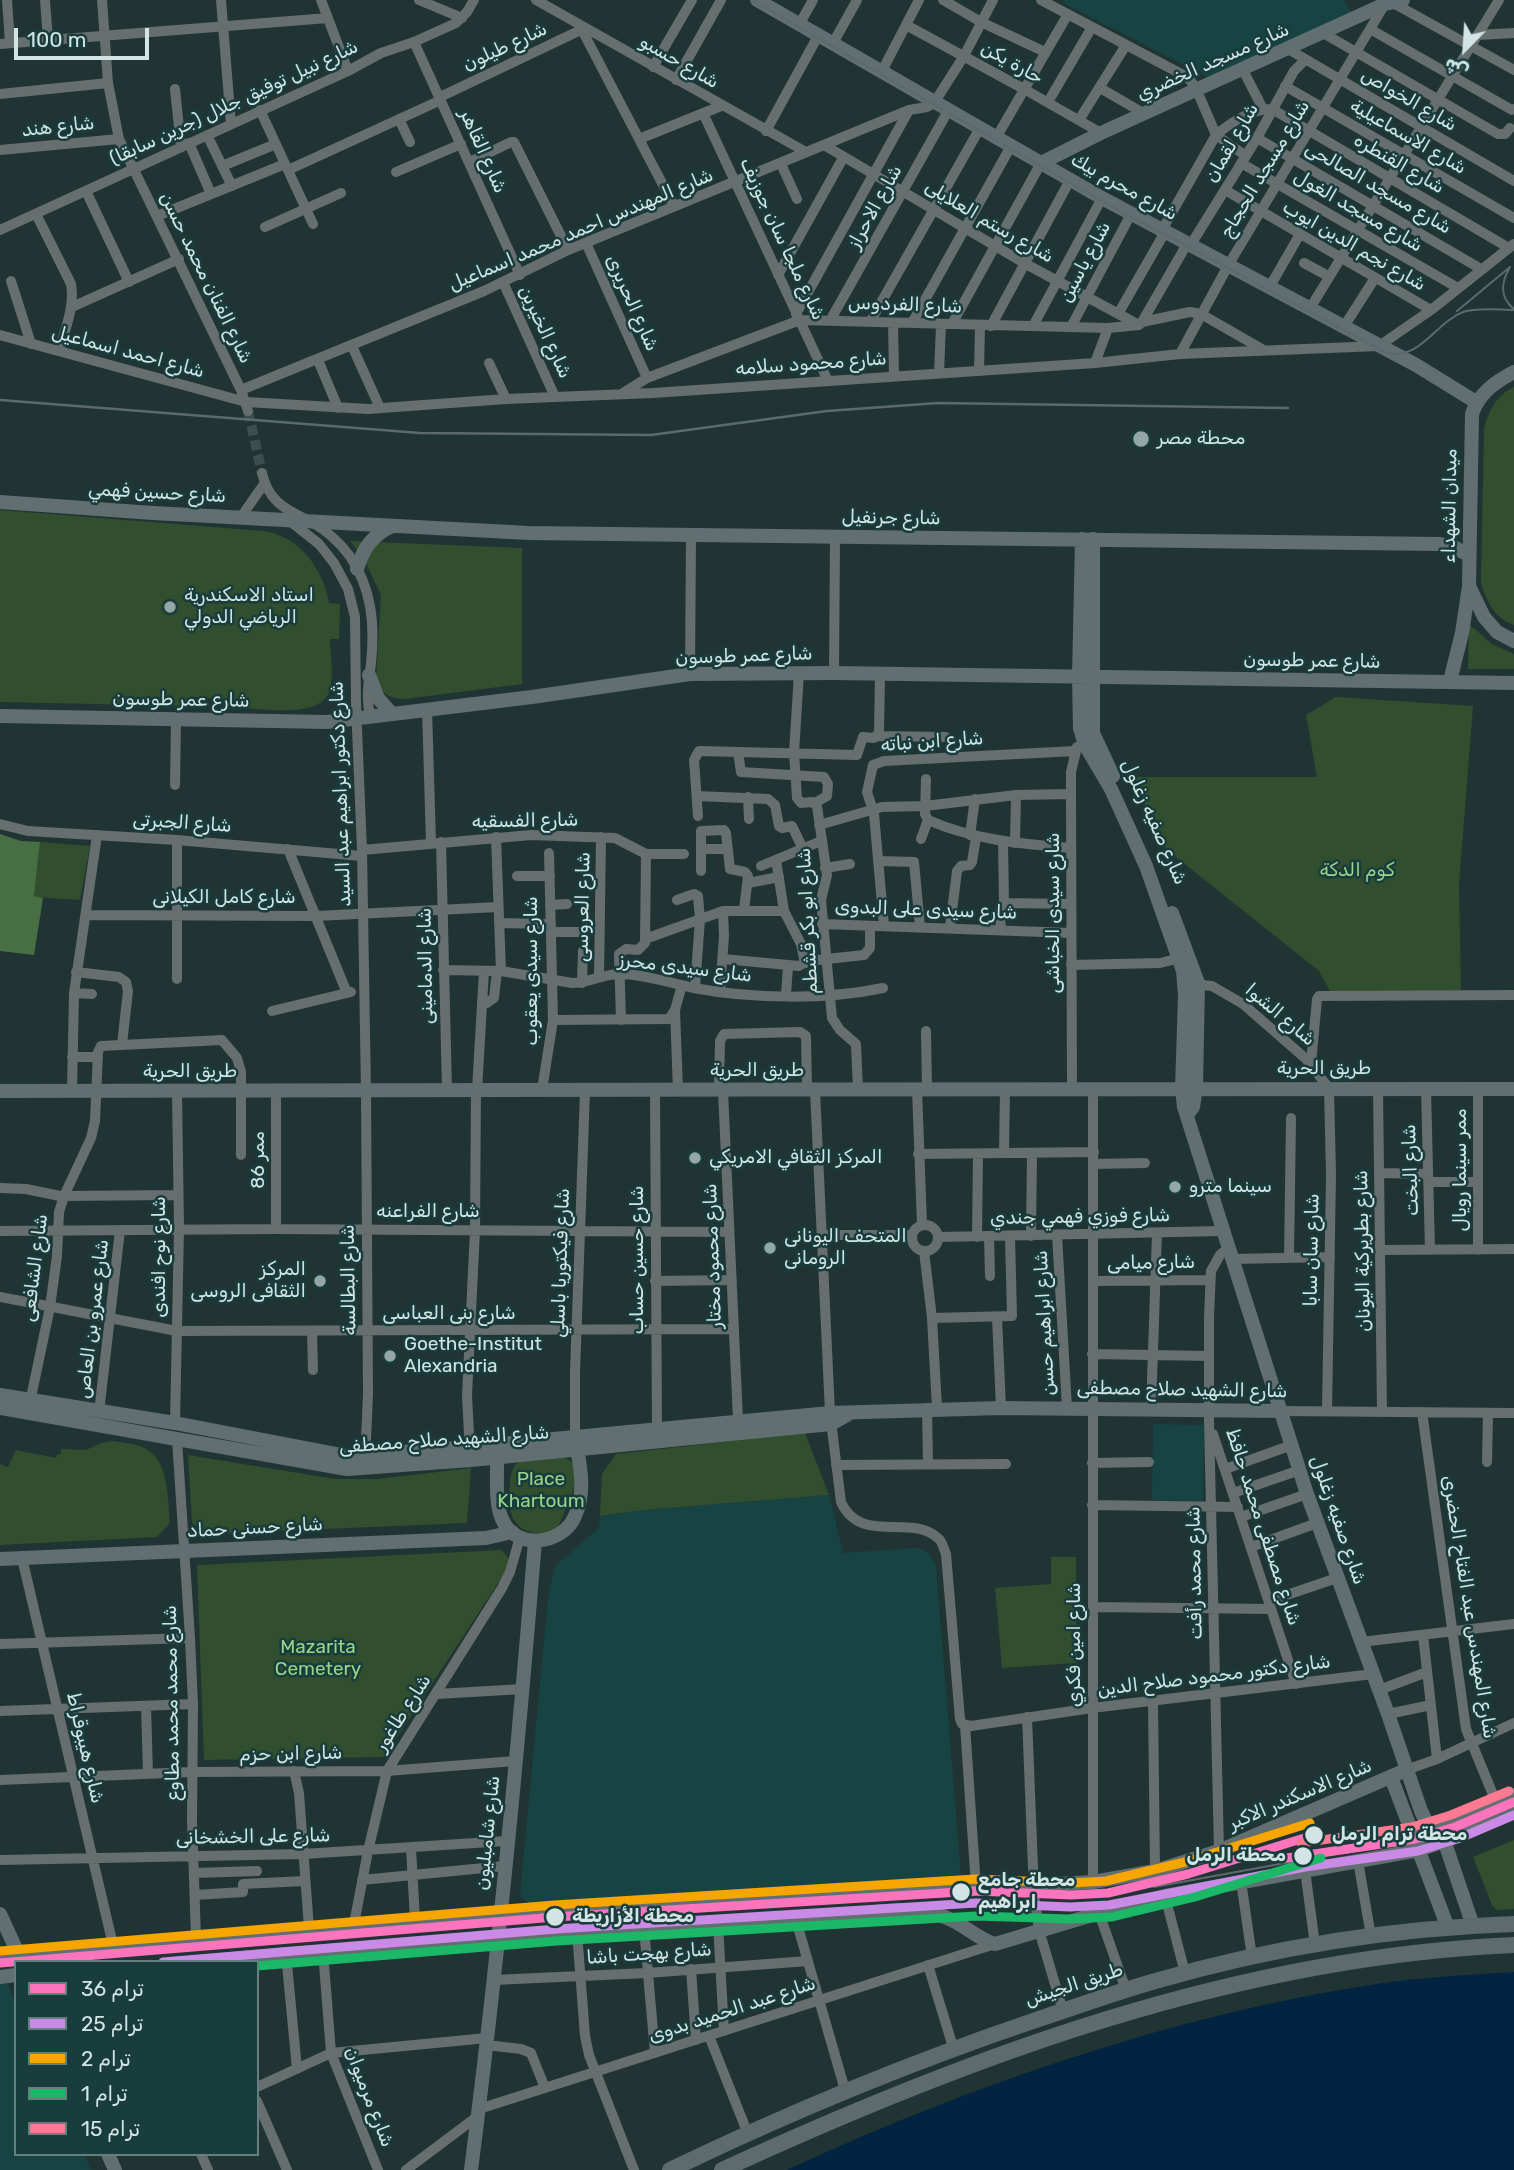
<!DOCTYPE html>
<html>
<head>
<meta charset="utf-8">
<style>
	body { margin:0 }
	#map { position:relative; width:1514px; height:2170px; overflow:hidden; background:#213434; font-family:Rubik,Cairo,sans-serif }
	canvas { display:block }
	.legend { position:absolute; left:14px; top:1960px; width:245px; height:196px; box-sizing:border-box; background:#193c3c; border:2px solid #63807f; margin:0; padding:9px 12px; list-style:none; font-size:21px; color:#d2e5e4 }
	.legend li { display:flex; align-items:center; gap:14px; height:35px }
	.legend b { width:35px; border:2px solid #63807f }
	.north { position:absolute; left:1430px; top:14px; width:70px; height:70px; -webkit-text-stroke:5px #193c3c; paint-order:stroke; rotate:204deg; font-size:19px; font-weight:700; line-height:28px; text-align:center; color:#d2e5e4 }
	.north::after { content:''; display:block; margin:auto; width:24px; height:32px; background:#d2e5e4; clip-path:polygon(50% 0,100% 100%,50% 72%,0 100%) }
	.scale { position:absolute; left:14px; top:28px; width:135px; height:32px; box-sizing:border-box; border:4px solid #d2e5e4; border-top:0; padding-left:9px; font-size:21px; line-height:24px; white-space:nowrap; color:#d2e5e4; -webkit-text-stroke:5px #193c3c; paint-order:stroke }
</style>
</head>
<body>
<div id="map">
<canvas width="1514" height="2170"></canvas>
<ul class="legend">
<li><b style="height:9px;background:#fc73be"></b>ترام 36</li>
<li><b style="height:9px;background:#ca8be6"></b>ترام 25</li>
<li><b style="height:9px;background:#f7a600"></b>ترام 2</li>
<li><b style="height:9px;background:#1ab867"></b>ترام 1</li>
<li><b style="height:9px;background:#fe7a93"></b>ترام 15</li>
</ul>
<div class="north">ش</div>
<div class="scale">100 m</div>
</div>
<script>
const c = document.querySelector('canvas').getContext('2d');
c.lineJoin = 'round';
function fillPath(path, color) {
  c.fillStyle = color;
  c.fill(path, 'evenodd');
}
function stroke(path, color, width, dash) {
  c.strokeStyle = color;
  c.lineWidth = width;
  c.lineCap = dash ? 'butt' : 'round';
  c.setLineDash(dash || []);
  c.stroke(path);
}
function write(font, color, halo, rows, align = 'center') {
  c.font = font + ' Rubik,Cairo,sans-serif';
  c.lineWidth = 5;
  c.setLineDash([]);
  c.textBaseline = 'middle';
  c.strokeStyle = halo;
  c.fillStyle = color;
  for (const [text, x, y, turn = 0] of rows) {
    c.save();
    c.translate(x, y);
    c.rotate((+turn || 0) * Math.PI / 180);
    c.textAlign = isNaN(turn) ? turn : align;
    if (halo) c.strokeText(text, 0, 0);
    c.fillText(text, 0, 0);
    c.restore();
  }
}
fillPath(new Path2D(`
	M1064,0H1344L1351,12L1208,77L1063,3Z
	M1153,1424L1204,1425L1203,1501L1152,1500Z
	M829,1495L843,1553L916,1548L929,1553L936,1567L961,1876L529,1904L520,1895L548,1598L555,1566L599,1528L600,1516L643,1510Z
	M7,1982L16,2002V2154H84L91,2170H0V1983Z`), '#174343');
fillPath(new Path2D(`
	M1514,387V625C1494,618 1486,601 1481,582L1484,429C1489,410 1496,396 1514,387Z
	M0,510L263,531C299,536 323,568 329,603L340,604L339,639H330C330,654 334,673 330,689C322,720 264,708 239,708L238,703L233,700L195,697L187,699L186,706L0,702Z
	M350,541L522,548V684L405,699C390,699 382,694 376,680L381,595L363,557Z
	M1469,624L1492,644L1514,654V669H1468Z
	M1336,697L1473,706L1459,884L1461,991L1331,993L1319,971L1166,849L1132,777H1317L1306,715Z
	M40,842L90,846L80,900L34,897Z
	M805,1433L829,1495L643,1510L600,1516L602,1474L616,1454Z
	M114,1441C123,1443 133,1443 142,1447C170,1458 167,1497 170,1523L157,1537L0,1545V1464L8,1467L16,1450L56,1458L57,1454H61V1449L86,1450L101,1443Z
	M188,1455L335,1479H378L471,1468L467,1523L207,1534L192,1523Z
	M563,1456L572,1462C577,1483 573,1495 564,1513C562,1518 560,1524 557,1527C543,1539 518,1533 512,1516C508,1507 508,1471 516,1464C523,1458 552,1458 563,1456Z
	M502,1550L508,1558L510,1565L384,1757L204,1760L197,1565Z
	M1051,1557H1076L1077,1663L1002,1668L995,1588L1051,1584Z
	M1514,1840V1909L1497,1910L1492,1905L1473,1857Z`), '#314e2e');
fillPath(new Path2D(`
	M0,834L21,841L40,842L34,896L43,898L34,955L0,951Z`), '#486f43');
fillPath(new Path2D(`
	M1514,1972V2170H787C970,2085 1177,2014 1377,1984C1422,1977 1468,1975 1514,1972Z`), '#032441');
stroke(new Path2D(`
	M248,411L262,473`), '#3c4f4e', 10, [10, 5]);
stroke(new Path2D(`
	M7,0L10,43
	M45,0L48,40
	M102,0L108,83L119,139L241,390L248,411
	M221,0L231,124
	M321,0L348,71
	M419,0L462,18
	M536,0L806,152
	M943,0L981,22L1045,52
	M1041,0L1187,77L1195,86L1216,135L1162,230
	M1393,3L1514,70
	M799,25L813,0
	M906,25L1024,89L1101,133
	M1370,29L1512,110L1514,109
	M582,30L674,206
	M1323,33L1498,134H1505L1510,128
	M1477,35L1514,33
	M414,42L520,275
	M0,44L328,18
	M832,45L857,0
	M1288,49L1514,181
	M653,67L692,0
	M1243,70L1263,109
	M881,73L919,0
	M676,80L721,0
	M1285,86L1514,218
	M1100,88L1145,114
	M175,89L181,147
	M0,94L108,83
	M440,97L585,28
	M1048,102L1092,27
	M260,110L313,224
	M703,113L828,381
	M399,119L410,142
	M1079,120L1126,45
	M766,131L818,36
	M207,135L232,186
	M996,138L1068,14
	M1257,138L1481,269
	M639,139L721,106
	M189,143L211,194
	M824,145L1024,263L1139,325
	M0,150L119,139
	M1246,156L1216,135C1230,123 1253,108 1272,109L1509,248
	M470,162L511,142H514L568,250
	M1241,163L1458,288
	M781,164L797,199
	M222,166L276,144
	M288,170L441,100
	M396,172L461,144
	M1225,190L1431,310
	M86,191L129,282
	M36,214L71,284C75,307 65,329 59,351
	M157,216L285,164
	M265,227L341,193
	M0,230L348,71L381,53L414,42L456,23L467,12L474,0
	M586,243L647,378
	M1190,246L1257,138L1294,71L1305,60
	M1304,263L1328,276
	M778,275L843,158
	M11,281L31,344
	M503,282L555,397
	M1269,288L1300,234
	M72,307L179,259
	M1309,310L1499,0
	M796,314L909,110
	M1118,314L1165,232
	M831,319L948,111
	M870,322L980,128
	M1142,322L1187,244
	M893,323L894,376
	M912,323L1011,146
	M952,324L1041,163
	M991,326L1070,180
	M1033,326L1102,198
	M1071,327L1131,214
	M1343,328L1375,278
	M0,335L246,402L368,409L506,399L653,393L1095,363L1180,354L1379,346L1431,310L1514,244
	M352,346L380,408
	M1180,354L1229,264L1385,4
	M318,360L338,408
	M489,363L506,399
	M1095,363L1108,328
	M979,371L980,326
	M939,373L941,325
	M241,390L484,291L568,250L909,110L927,107L934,103L964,56L993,0
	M623,393L647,378L800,320L1108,328L1139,325L1142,322L1190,312L1201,314L1262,349
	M262,473C269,504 288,510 313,523C327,531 339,542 349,555C372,588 375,624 371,663C369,682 365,699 371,717
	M241,517L264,484
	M290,521L319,544L334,563L348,589L355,617L356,704L362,850L366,1091L368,1394L365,1462
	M799,673L794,753L797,798L801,803L812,802L817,806L827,875L821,900L832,1018L840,1030L856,1044L858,1090
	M834,673L835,537
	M690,674L691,535
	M427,709L431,843
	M877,736L946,737
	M738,752L741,772L824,777L828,784L827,796L815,803
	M926,779L925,814L928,820C973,840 1022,844 1071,848
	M175,785L176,719
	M697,796L768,799L775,805L779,826L782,828L792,826L803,849
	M748,797L749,819
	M698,816L694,760L699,751L857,755L863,737L874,738L879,733L880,675
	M0,824L28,831L177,840L362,856
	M819,825L882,807L925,806L1016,795L1071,794
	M970,835L975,799
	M496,837L501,971
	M921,839L928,820
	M177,840V979
	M1003,841L1004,903
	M441,842L447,1089
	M1015,843L1016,795
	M288,849L347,993
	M701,849H727
	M362,850L531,835L615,838L646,854H684
	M776,860L784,911L801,944L805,963
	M879,861L914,862L920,927
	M761,866L821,841
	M825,868L850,864
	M701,871V831L724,830L726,833L730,869L745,872L748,876L744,910
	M517,876H550
	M748,883L779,877
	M677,900L694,894L698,896L700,919L695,988
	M550,905L567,904
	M86,915L316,916L498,907
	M499,923L551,924
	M822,924L1071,933
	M884,926L874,814L867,792L873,765L884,761L1075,751
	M950,927L957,871L961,866L970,865L972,862L976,837
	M1001,930L1000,910L1004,903L1071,904
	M551,932H579
	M645,939L723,911H784
	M723,959L799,966L808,961L864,955L870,948V926
	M1071,965L1160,963L1172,960L1182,954
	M443,970L501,971L572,983C588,983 603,974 620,974C644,974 670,983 694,988C752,999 826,1000 883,988
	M76,972L119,977L126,982L128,991L122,1044
	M599,977L601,837
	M582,983L583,951
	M1191,984L1212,986L1243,1004L1305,1058L1329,1088L1331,1175L1327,1411
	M720,991L724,936L723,911
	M74,993L92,994
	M786,995L788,966
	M482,1002L487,1003L494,998L497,971
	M675,1010L678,1091
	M272,1011L351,992
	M553,1020L669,1019L675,1010L682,985
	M621,1020L619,954L626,949L638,950L645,943L646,854
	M926,1031L927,1090
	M72,1057H98
	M1311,1064L1317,999L1319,996L1514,995
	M1072,1088L1071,794V772L1077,747
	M917,1089L922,1225
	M1378,1089L1382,1412
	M1426,1089L1430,1250
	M1478,1089V1250
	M477,1090L484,971
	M542,1090L553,1020L549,853
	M815,1090L830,1413L841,1502C861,1546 912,1512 939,1539C943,1543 944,1550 946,1554L960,1719L962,1724L971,1726L1092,1708L1373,1674
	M72,1091L74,993L97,835
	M276,1091V1229
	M655,1091L657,1429
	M719,1091L720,1041L724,1034L800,1032L806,1036L807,1090
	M723,1091L738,1420
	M1004,1153L1005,1089
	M918,1154L1094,1152
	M1094,1164L1145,1163
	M1380,1173L1428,1174
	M1429,1182H1478
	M0,1188L26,1189L60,1196L178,1195
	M912 1238a13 13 0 1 1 26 0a13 13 0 1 1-26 0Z
	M0,1231L276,1229L729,1232
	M822,1235H912
	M1057,1235L1067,1408
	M1031,1236L1032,1153
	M938,1237L1222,1231
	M977,1237L978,1154
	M989,1237L990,1276
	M1380,1250L1514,1249
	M924,1251L932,1318L937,1408
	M1289,1258L1291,1118
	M1232,1259L1330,1257
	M655,1281L732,1280
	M1093,1281L1210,1280
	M0,1297L177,1331L734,1329
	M997,1317L1001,1408
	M932,1318L1012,1316L1010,1237
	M312,1332L313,1370
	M1092,1354L1209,1356
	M29,1407L50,1307L57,1256L59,1212L64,1196L91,1138L95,1121L98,1052L101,1046L222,1040L237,1058L241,1072V1155
	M927,1408L928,1464
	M1151,1409L1157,1233
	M1281,1411L1514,1413
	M99,1412L120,1230
	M1422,1412L1466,1729L1496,1802
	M175,1423L179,1229L177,1091
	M1213,1434L1296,1684
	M575,1437V1372L585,1091
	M177,1439L190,1638L193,1704L192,1820L196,1938
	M470,1454L467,1395L475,1230L476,1089
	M1487,1462L1488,1413
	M1092,1463L1149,1462
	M836,1465L1006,1464
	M1225,1469L1292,1445
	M1233,1493L1300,1470
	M1092,1505L1238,1507
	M1241,1517L1307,1494
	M1251,1547L1317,1523
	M22,1558L113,1945
	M1269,1601L1337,1578
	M1093,1607L1271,1609
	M1423,1635L1437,1759
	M1361,1642L1514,1624
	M0,1644L190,1638
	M1379,1690L1427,1672
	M437,1694L523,1689
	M1153,1702L1155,1871
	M146,1706L148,1774
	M0,1711L193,1704
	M1388,1714L1431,1705
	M1027,1717L1034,1893L1039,1930L1063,2011
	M965,1725L976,1887
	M1406,1770L1437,1759L1514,1723
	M294,1771L299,1793L309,1928
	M0,1780L192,1772L387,1771L515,1761
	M411,1848L415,1920
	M1219,1851L1209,1421V1317L1211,1271L1220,1255L1228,1248
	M0,1860L303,1854L506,1841
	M1358,1861L1371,1936
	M1305,1870L1315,1945
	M194,1873L257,1871
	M362,1880L504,1866
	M1241,1881L1252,1957
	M1093,1882V1088
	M195,1895L243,1892V1884L305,1881
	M1165,1896L1185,1973
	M1099,1913L1126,1990
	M796,1920L845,2090
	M354,1924L368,1851L387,1771L502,1588L510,1572L520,1537
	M718,1924L724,2031
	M644,1928L655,2053
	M577,1932L585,2036L589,2055L634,2170
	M323,1951L331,2053L378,2170
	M286,1954L297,2069
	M928,1965L953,2047
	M691,1969L696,2040
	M493,1980L647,1973L808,1961
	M709,2036L748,2134
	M486,2045L521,2049L531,2053L545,2088
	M257,2087L331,2053L487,2038
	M257,2101L287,2170
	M479,2109L995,1944
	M201,2154L208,2170
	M406,2170L478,2116`), '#666e70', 10);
stroke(new Path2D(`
	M757,0L1102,198L1416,365L1476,402
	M1041,163L1101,133L1385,4L1403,0
	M1514,372C1495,382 1479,393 1472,414L1469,586L1484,617L1497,632L1514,641
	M0,502L153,513L529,533L1440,544L1454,547L1468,555
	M1082,539L1079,677L1080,728L1085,745L1111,789L1146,866L1183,971L1185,995L1182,1089L1184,1107L1307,1494L1388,1714L1421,1811L1427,1823L1443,1837L1473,1926
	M1093,539V733L1113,776
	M357,569C363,549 372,535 392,526
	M369,675L378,698L391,713
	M1450,681L1462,633L1469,586
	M0,716L327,722L532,697L690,674L834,673L1514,683
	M1172,913L1198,983L1196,1088L1193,1107L1187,1115
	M0,1091C505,1091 1009,1088 1514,1089
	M0,1395L175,1423L347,1456L469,1447L830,1413L1001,1408L1281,1411
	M0,1408L347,1469L471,1460L831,1424L849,1414
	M497,1449C498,1468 494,1502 502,1519C515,1551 563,1545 575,1516C586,1492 580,1466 576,1441
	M0,1559L486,1538L512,1532
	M1391,1777L1448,1928
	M1427,1829L1514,1795
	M0,1914L21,1960
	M0,1955L449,1917L1093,1882L1155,1871L1219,1851L1406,1770
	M199,1962L286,1954L821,1918C859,1914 904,1904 942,1916C962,1922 977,1939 995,1944L1099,1913L1165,1896L1419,1850L1445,1841L1514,1812
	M0,1977L16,1975
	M108,2154L115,2170
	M471,2170C498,1961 518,1751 535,1541`), '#626f70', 14);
stroke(new Path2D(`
	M670,2170C788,2113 909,2063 1033,2021C1075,2007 1116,1992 1159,1980C1274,1947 1395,1928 1514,1924
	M722,2170C972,2055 1236,1957 1514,1945`), '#5d6b6c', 16);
stroke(new Path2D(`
	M752,0L1100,200L1387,353C1420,361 1436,322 1463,312C1478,307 1499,310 1514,310
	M1509,269C1501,283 1500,298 1514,309
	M1457,311L1510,267
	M1154,1887L1329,1855L1432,1840L1514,1808`), '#5d6a6b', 2);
stroke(new Path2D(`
	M0,400L420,433L651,435L827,411L938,403L1288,408`), '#5d6a6b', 2.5);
stroke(new Path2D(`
	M1287,1858L1415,1839L1455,1827L1514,1802
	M0,1963L555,1917L976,1891L1071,1895L1108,1893L1188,1874L1314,1835`), '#fc73be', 9);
stroke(new Path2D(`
	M163,1962L556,1929L976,1903L1070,1907L1109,1905L1305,1867L1418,1851L1460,1838L1514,1815`), '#ca8be6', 9);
stroke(new Path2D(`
	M0,1951L554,1905L975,1879L1071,1883L1106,1881L1185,1862L1310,1823`), '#f7a600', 9);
stroke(new Path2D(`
	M257,1966L557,1941L976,1916L1070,1919L1112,1917L1195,1897L1321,1858`), '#1ab867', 9);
stroke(new Path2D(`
	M1301,1843L1412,1827L1451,1815L1509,1791`), '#fe7a93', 9);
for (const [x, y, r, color] of [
	[1141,439,9,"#94a7a6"],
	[170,607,7,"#94a7a6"],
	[695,1158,7,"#94a7a6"],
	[1175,1187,7,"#94a7a6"],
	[770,1248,7,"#94a7a6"],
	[320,1281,7,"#94a7a6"],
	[390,1356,7,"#94a7a6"],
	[1314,1835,10,"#d2e5e4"],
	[1303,1856,10,"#d2e5e4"],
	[961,1892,10,"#d2e5e4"],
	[555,1917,10,"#d2e5e4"]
]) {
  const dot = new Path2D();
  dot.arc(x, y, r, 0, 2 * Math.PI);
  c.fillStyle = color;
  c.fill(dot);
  stroke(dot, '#193c3c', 2.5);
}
write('19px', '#d2e5e4', '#193c3c', [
	["شارع طيلون",505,47,-25],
	["شارع حسبو",679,62,30],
	["شارع مسجد الخضري",1213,62,-24],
	["حارة يكن",1012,63,29],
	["شارع الخواص",1409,100,30],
	["شارع نبيل توفيق جلال (جرين سابقا)",234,103,-25],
	["شارع هند",58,127,-6],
	["شارع الاسماعيلية",1408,137,30],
	["شارع لقمان",1232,143,-60],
	["شارع القاهر",483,151,66],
	["شارع القنطره",1399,164,30],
	["شارع مسجد الحجاج",1265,169,-59],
	["شارع محرم بيك",1124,187,29],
	["شارع مسجد الصالحى",1378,188,30],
	["شارع الاحراز",875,207,-61],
	["شارع مسجد الغول",1358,211,30],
	["شارع رستم العلايلى",989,222,30],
	["شارع المهندس احمد محمد اسماعيل",581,230,-23],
	["شارع ملجا سان جوزيف",782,239,65],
	["شارع نجم الدين ايوب",1354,246,30],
	["شارع ياسين",1085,262,-62],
	["شارع الفنان محمد حسن",206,278,64],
	["شارع الحريرى",632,303,66],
	["شارع الفردوس",905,305,2],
	["شارع الخيرين",545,332,65],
	["شارع احمد اسماعيل",128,352,15],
	["شارع محمود سلامه",811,364,-4],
	["شارع حسين فهمي",157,493,3],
	["ميدان الشهداء",1450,506,-89],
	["شارع جرنفيل",891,518,1],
	["شارع عمر طوسون",744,656,-2],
	["شارع عمر طوسون",1312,661,1],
	["شارع عمر طوسون",181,700,1],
	["شارع ابن نباته",932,742,-4],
	["شارع دكتور ابراهيم عبد السيد",341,794,-92],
	["شارع الفسقيه",525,821,-1],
	["شارع صفيه زغلول",1154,822,66],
	["شارع الجبرتى",182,823,4],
	["شارع كامل الكيلانى",224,898],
	["شارع العروسى",583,907,-89],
	["شارع سيدى على البدوى",926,910,2],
	["شارع سيدى الخباشى",1054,913,-90],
	["شارع ابو بكر قشطم",808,921,-93],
	["شارع الدمامينى",426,966,-91],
	["شارع سيدى محرز",685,968,7],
	["شارع سيدى يعقوب",532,971,-90],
	["شارع الشوا",1280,1015,40],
	["طريق الحرية",1324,1069],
	["طريق الحرية",757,1071],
	["طريق الحرية",190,1072],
	["ممر 86",259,1160,-90],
	["شارع البخت",1411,1170,-92],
	["ممر سينما رويال",1461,1170,-90],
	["شارع الفراعنه",428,1212],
	["شارع فوزي فهمي جندي",1080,1217,-1],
	["شارع سان سابا",1312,1250,-89],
	["شارع بطريركية اليونان",1363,1251,-91],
	["شارع محمود مختار",713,1256,-92],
	["شارع نوح افندى",160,1257,-90],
	["شارع حسين حساب",638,1260,-90],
	["شارع فيكتوريا باسلي",561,1263,-88],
	["شارع ميامى",1151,1263,-1],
	["شارع الشافعى",35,1268,-83],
	["شارع البطالسة",349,1280,-91],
	["شارع بنى العباسى",449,1314],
	["شارع عمرو بن العاص",93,1319,-83],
	["شارع ابراهيم حسن",1045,1323,-93],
	["شارع الشهيد صلاح مصطفى",1182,1390,1],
	["شارع الشهيد صلاح مصطفى",444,1440,-4],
	["شارع صفيه زغلول",1338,1520,71],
	["شارع مصطفى محمد حافظ",1263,1527,72],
	["شارع حسنى حماد",255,1528,-3],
	["شارع محمد رأفت",1195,1573,-91],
	["شارع المهندس عبد الفتاح الحضرى",1469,1607,81],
	["شارع امين فكري",1075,1645,-90],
	["شارع دكتور محمود صلاح الدين",1214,1676,-7],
	["شارع محمد محمد مطاوع",172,1703,-91],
	["شارع طاغور",403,1713,-57],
	["شارع هيبوقراط",85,1748,77],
	["شارع ابن حزم",291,1754,-1],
	["شارع الاسكندر الاكبر",1300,1795,-23],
	["شارع شامبليون",488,1833,-84],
	["شارع على الخشخانى",253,1837,-1],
	["شارع بهجت باشا",649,1954,-4],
	["طريق الجيش",1074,1985,-18],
	["شارع عبد الحميد بدوى",732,2010,-18],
	["شارع مرميوان",369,2097,69]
]);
write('19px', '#d2e5e4', '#193c3c', [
	["محطة مصر",1157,439],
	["استاد الاسكندرية",184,596],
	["الرياضي الدولي",184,618],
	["المركز الثقافي الامريكي",709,1158],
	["سينما مترو",1189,1187],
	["المتحف اليونانى",784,1237],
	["الرومانى",784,1259],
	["المركز",306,1270,"right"],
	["الثقافى الروسى",306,1292,"right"],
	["Goethe-Institut",404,1345],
	["Alexandria",404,1367]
], 'left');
write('19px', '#98d48a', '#193c3c', [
	["كوم الدكة",1357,871],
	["Place",541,1480],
	["Khartoum",541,1502],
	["Mazarita",318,1648],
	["Cemetery",318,1670]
]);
write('bold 19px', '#d2e5e4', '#193c3c', [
	["محطة ترام الرمل",1332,1835],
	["محطة الرمل",1286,1856,"right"],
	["محطة جامع",978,1881],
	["ابراهيم",978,1903],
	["محطة الأزاريطة",572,1917]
], 'left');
</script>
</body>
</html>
